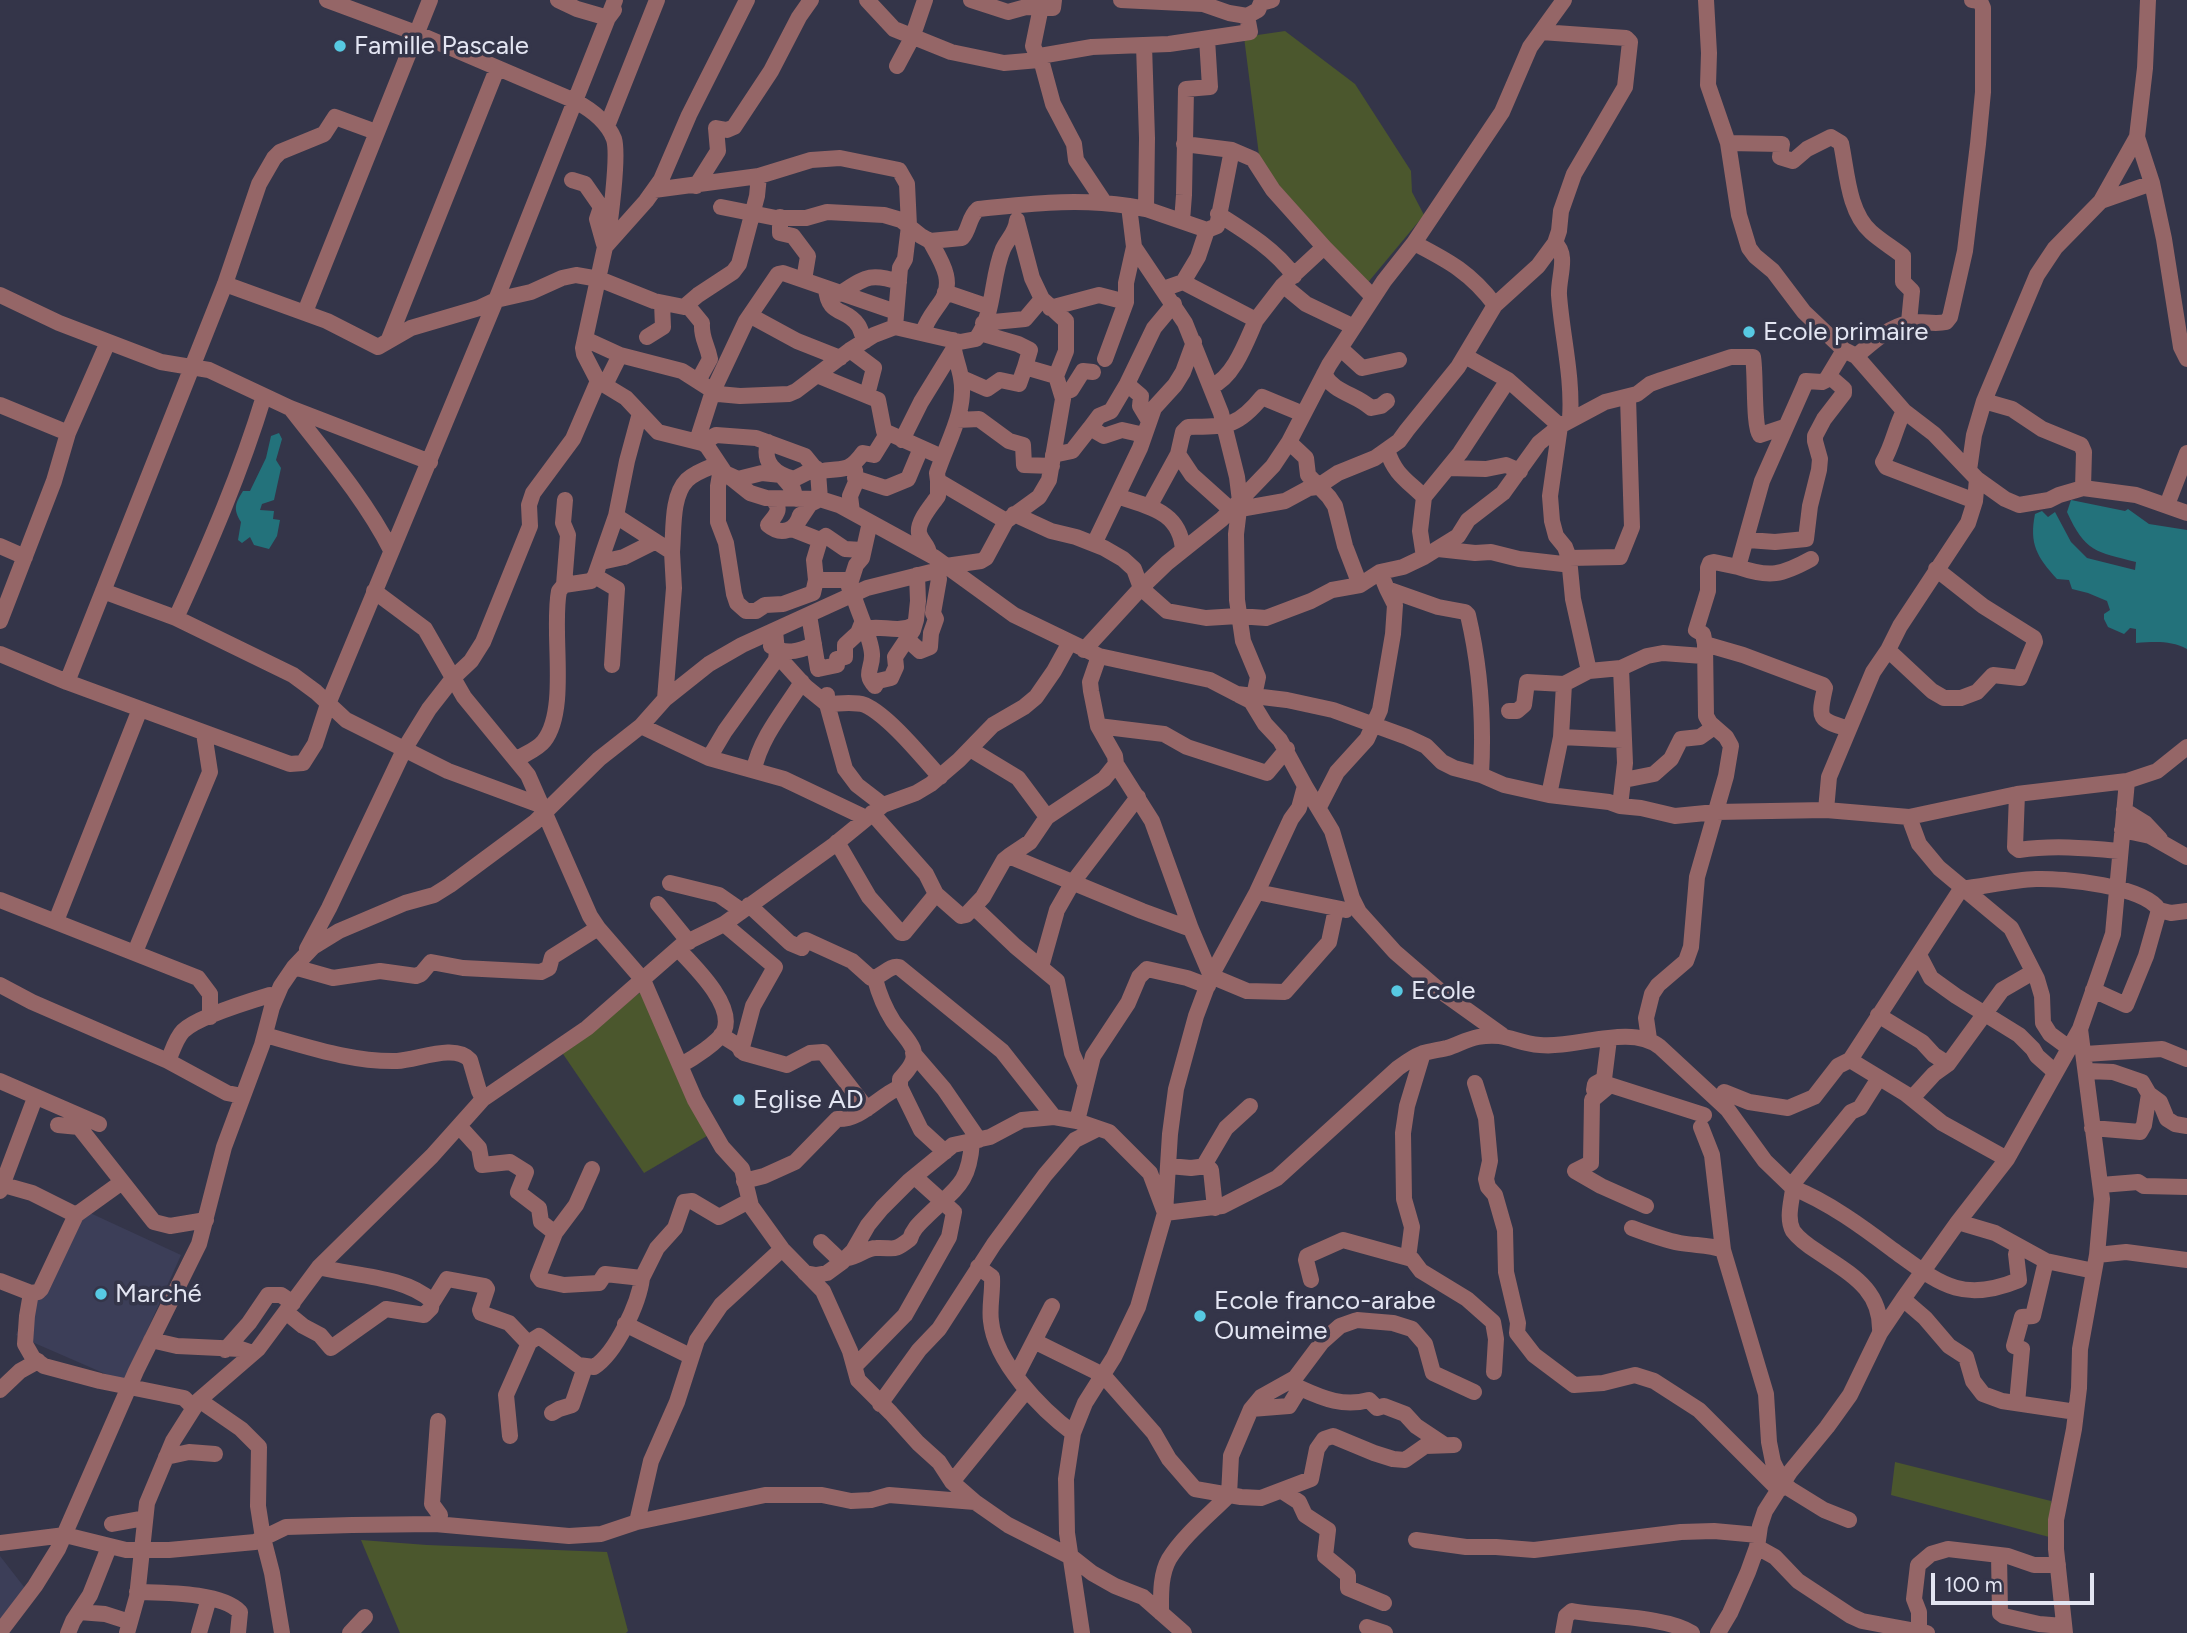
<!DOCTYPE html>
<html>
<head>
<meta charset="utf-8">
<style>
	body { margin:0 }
	#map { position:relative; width:2187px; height:1633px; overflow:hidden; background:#343549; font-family:Figtree,sans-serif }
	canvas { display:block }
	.scale { position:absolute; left:1931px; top:1573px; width:163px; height:32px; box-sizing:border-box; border:4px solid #e3e5f2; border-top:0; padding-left:9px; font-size:21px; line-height:24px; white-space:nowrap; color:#e3e5f2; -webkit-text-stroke:5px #343549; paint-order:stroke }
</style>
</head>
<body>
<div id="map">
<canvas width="2187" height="1633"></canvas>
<div class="scale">100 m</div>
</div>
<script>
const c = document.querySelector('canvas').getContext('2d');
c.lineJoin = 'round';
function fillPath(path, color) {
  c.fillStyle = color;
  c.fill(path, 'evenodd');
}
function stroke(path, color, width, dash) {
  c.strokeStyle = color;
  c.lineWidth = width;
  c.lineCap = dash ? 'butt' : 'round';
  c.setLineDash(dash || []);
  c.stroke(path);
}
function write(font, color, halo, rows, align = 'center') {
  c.font = font + ' Figtree,sans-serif';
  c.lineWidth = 7;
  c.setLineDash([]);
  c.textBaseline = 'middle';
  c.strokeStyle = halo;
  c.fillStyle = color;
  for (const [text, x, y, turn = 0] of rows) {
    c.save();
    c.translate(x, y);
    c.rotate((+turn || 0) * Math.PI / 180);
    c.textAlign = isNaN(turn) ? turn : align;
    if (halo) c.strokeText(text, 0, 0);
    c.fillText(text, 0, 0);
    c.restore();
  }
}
fillPath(new Path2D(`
	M75,1206L181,1255L124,1382L16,1335Z
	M0,1556L28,1592L0,1627Z`), '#3c3e58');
fillPath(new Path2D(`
	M1285,31L1355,84L1411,171L1412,192L1424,215L1365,286L1260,163L1244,37Z
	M645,989L712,1133L644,1173L561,1051Z
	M1895,1462L2051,1501L2053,1538L1891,1495Z
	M361,1540L427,1545L607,1552L628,1631L626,1633H400Z`), '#4b572d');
fillPath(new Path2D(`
	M279,433L282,439L276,460L281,468L274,500L262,504L260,510L274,511L273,519L280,520L277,536L269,549L254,545L250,537L242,543L238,540L241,522C233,509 235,504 243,491H250L266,458L271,436Z
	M2071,500L2125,511L2128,509L2149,524L2187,530V649C2170,640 2154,642 2136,643V629L2130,628L2124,634L2108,627L2104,619V614L2110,610L2107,601L2088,593L2072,589L2069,580L2057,579C2037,557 2029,544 2035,514L2042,511L2048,517L2055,512L2071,542L2087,558L2135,570L2136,562C2096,552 2085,552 2067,512Z`), '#23727b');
stroke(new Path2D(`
	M327,0L416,33L575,101C592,110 607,121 614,139C619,155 610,226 606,244
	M558,0L577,9L608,18L614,10
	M747,0L689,115L661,180L646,201L605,247L583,348L584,354L598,381L626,398L658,432L702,443L707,446L725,473L750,493L766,498L820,499L839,505L934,557L1014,615L1099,656L1210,680L1237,694L1287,700L1333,710L1407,737L1426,746L1442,762L1454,768L1481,775L1504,785L1549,795L1609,802L1620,806L1641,808L1675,816L1716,812L1826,810L1909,817L2017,794L2127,781L2157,771L2187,747
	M867,0L894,29L951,52L1004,63L1039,60L1040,56L1092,47L1169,44L1250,32L1247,16L1258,10L1261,3L1272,0
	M971,0L1008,12L1026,7L1053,8L1054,0
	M1121,0L1203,4L1229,13L1247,16
	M1706,0L1709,53L1708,85L1728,143L1739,215L1749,248L1755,256L1773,271L1804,312L1844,350L1856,356L1904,411L1934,434L1977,479L1975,501L1968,523L1900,626L1888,650L1873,672L1829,777L1826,810
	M2148,0L2145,68L2137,137L2152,183L2164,239L2181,347L2187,359
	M1144,45L1147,138L1146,209
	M1040,56L1053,104L1074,144L1076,160L1104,202
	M1039,60L1033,46L1041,7
	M897,66L912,38L925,0
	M607,126L657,0
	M1728,143L1782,144L1780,157L1793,161L1807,149L1831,137L1841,143C1847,171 1848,212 1871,232C1881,241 1893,248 1903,256V282L1912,291L1909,322
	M1184,144L1232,150L1253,159L1273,190L1324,247L1373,297
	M572,180L585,184L601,207L597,219L604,244
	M696,186L718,151L716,128L727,130L734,127L771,71L799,17L811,0
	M654,190L759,176L811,160L840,158L899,170L907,184L909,226L905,259L900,268L895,327
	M2101,201L2152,183
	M1129,206L1146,209L1207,230L1217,226L1232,150
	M721,207L776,218H806L827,212L884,215L901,220L921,236L930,241L962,238C970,229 968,218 978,209C1031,204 1075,198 1129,206L1134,247L1185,323L1221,413L1237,477L1240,501L1236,534L1237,600L1243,641L1258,677L1254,696
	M1218,214C1245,231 1276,250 1294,276
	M780,217V233L793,236L808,256L804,280
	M1182,221L1184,195L1186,89L1210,87L1207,39
	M1414,243C1449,261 1471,273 1495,305
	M1555,243C1569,255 1558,278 1559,295C1562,336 1573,377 1570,419
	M1183,282L1198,257L1207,230
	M225,284L327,321L378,347L411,328L479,308L496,300L531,292L562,278L576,275L599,279L654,301L684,307L698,295L733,272L739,264L757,196L759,176
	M1283,285L1306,304L1354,327
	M826,288C828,317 846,307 858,325C861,329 862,336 865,341
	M1163,289L1183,282L1256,320L1283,285L1324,247
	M945,292L989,307
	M839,294C865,278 869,272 899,282
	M0,295L59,323L161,362L209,370L290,408L430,462
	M688,306L702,323C701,339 707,343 710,359L698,381
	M1050,308L1099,295L1126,302
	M305,312L430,0
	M751,316L797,341L840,358
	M983,323L1025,319L1042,299
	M923,332C927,320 933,313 940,303C956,282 941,261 930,241
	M980,333L1018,344L1030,350L1025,367L1056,376
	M647,337L663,327L662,303
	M389,339L497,69
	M585,339L620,355L682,371L718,394L740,396L789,394L796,391L850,350L874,335L895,327L960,342L976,339C995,314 991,277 1003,249C1008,238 1016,233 1017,220
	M953,340C953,354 959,365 961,378C967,411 947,442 937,473L938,481L1006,521
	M1340,348L1362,368L1399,360
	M850,350L874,368L867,395
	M1465,356L1508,380L1560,426L1550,496L1552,521L1556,536L1565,547L1569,558L1573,599L1589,671
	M1856,356C1871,344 1888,327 1908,323C1920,320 1933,325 1946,322L1950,317L1965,251L1978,144L1983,92V8L1980,1L1972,0
	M1105,359L1126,302V283L1134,247
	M1324,374C1334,393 1356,394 1371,408L1381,406L1387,401
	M817,375L878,400L884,431L942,457
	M962,378L987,389L1000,380L1019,384L1025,367
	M1127,384L1141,396L1140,406L1149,421
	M605,385L620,355
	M1212,386C1234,377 1246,342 1256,320
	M1062,393L1071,390L1083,371L1093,372
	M1984,401L2012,409L2042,429L2081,445L2084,452L2083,488
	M0,405L68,433
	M292,410C327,455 365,499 391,550
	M1904,411C1895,428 1893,445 1883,462L1886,467L1975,501
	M640,413L627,461L616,516L672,552L674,588L665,699
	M957,420L979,419L1009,441L1023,445L1024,465L1052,466
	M1090,428L1099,416L1111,411L1127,384L1154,328L1174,304
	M902,440L921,402L953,350
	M697,441L713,391L746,321L778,274L783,273L896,312
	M768,442C762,463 775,474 794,479L816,468
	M1289,442L1306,458L1308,475L1329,497L1335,506L1345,546L1360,585
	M702,443L716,435L756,438L805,456L818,472L820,499L810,504L798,522
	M1387,450C1395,475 1407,480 1424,497
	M1178,454L1192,475L1231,510
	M1053,455L1072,451L1090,428L1104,436L1122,430L1144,435
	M721,468L718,486V522L726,543L734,594L737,603L746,611H756L765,605L783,604L813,593L816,580H851
	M1448,468L1486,469L1506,465L1520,471
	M1969,470L1974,435L1984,401L2037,275L2055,248L2101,201L2137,137
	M818,472C841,466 846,476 863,453L874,455L887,434
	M727,474L738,479L762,473L781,475L793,489L796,499
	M855,478L886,488L908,479L921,448
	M1977,479L2005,499L2019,505L2049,500L2059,495L2083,488L2136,495L2187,513
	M1117,496C1149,507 1180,511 1183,550
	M772,499C783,509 776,515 768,525C781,536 796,531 800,515
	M2167,505L2187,453
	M1149,507L1178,454L1183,432L1188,427C1226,426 1237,428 1262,397L1303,414
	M1240,509L1285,501L1309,488L1317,487L1338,473L1375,458L1399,441L1407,430L1458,367L1495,305L1538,266L1555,243L1559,231L1561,211L1574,174L1625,87L1630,42L1626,38L1541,32
	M852,512L850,496L856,482L855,470
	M1014,514L1051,531L1076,537L1104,548L1123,559L1134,569L1141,588L1167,611L1206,618L1238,616L1266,618L1311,601L1332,590L1360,585L1380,572L1403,567L1424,557L1458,536L1468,520L1503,493L1539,443L1560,426L1605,402L1637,394L1650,384L1661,380L1731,357H1753C1756,373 1753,426 1760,435L1784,427
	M792,529L820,540L814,560L816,580
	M820,540L826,536L845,549L862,550
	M1748,540L1775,542L1806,539L1810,506L1819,470L1820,459L1815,441V436L1824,419L1844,393V389L1829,376
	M1094,544L1140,448L1154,408L1175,385L1183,372L1194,342
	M0,546L25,557
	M1438,549L1475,553L1491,552L1519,559L1563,564L1569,558L1620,557L1632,527L1628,397
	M672,552C674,531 671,496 687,480C695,472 708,468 718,464
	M929,554C929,545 921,542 919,533C917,521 932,505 938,496V481
	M1424,557L1420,531L1424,497L1460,453L1508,380
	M601,562L624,557L654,542
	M1738,567C1770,578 1782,575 1811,559
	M1380,572L1387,589L1438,607L1465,612L1468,615C1480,666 1484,723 1481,775
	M595,576L617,589L612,665
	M564,585L568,535L563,523L565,500
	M849,587L856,565L862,558L870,522
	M103,591L176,618L293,675L316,692L346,720L448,771L540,805
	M374,591L425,629L464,697L528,775L590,916L598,928L643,980L695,1100L722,1147L742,1169L751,1206L782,1249L823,1291L850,1351L858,1380L891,1413L918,1443L939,1462L952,1482L975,1502L1008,1525L1073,1558L1092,1573L1115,1586L1143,1597L1184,1633
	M853,594C858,612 871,637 872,654C873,668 863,674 875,686L878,681L891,678L896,667L895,657L913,630L916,620L918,601L917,575
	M809,615L818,669L837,665V659L845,657V645L858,633L862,623
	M176,618C209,546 241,472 264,396
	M0,621L54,481L68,433L108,342
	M864,629C881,624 897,634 914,625
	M907,639L920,651L930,647L931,633L936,619L933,613L939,579L937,570
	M1705,644L1743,655L1823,685L1825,688C1818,719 1818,720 1849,729
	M771,646C785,655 799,652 814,644
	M1084,650L1141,588L1167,563L1222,519L1273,466L1289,442L1329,365L1384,281L1414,243L1502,112L1530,47L1564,0
	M1888,650L1932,691L1944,698H1961L1977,692L1993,675L2020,678L2035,642L2034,638L1983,606L1936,569
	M0,654L67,682L290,764L303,763L315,744L328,704L496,300L615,0
	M777,655L806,687L827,704L845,769L857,785L883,805
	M67,682L225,284L259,184L274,158L280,152L324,134L335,117L376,132
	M827,695V704C839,704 853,701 865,705C889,716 922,757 940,777
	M1509,711H1517L1524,705L1527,682L1564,684L1589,671L1621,668L1647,656L1663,653L1703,656L1705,653
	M641,726L709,758L784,779L866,818
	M1098,726L1164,734L1187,747L1267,773L1287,749
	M1561,737L1623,740
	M970,749L1018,778L1047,817
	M709,758L725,731L776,660L777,651L775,631
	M517,759C525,754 538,749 544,741C569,709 551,631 559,591L564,585L591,581L595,576L616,516
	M1116,764L1152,821L1191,929L1211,976L1247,991L1285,992L1329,942L1336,909
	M754,770C760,738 785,709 802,682
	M1624,780L1654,774L1671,759L1681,739L1700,737L1714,727
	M1305,786L1332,831L1352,898L1359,912L1395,952L1439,990L1502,1035
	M2017,794L2015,847L2019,850C2053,845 2086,848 2120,851
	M1549,795L1561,737L1564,684
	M1620,806L1625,763L1621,668
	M1319,807L1337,772L1367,739L1380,710L1393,634L1395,605L1387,589
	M2124,810L2145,823L2160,839
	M872,813L926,874L936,894L961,916L966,915L983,897L1004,860L1009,856L1142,911L1191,929
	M1909,817L1919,844L1939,868L2011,928L2037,979L2042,996L2043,1023L2050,1034L2069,1048
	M2122,830L2150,836L2187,857
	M837,842L869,897L901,933H904L936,894
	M1009,856L1030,842L1047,817L1104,779L1116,764L1115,756L1098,726L1091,691L1090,682L1099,656
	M670,883L719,895L742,911
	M1257,892L1346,910
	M0,900L198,978L210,994V1017
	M658,904L689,942
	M749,905L790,943L802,948L804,941L806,940L852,961L871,978C882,978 888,965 899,967L1002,1051L1054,1117
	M974,907L1015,946L1057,981L1072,1053L1085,1083
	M56,921L140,709
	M724,924L775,967L753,1006L741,1051
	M307,949L329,908L405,748L429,709L454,677L471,661L483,642L530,526L529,505L533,493L573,439L598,381
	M678,949C694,966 735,1005 724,1031C719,1042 692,1059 681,1065
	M135,952L210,772L204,733
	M1919,955L1931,978L1956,996L2019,1035L2033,1049L2037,1056L2055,1072
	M294,967L333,978L380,971L416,976L421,974L431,962L463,968L541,972L549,968L552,957L598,928
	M1041,967L1057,910L1073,882L1138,797
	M875,979C879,994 884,1007 893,1021C899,1030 909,1039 913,1049C917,1061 907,1071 900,1079V1087L921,1130L945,1152
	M0,985L32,1002L168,1061L227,1093L242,1096
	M2093,990L2126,1005L2146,956L2159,910
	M1878,1015L1922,1042L1934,1055L1948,1064
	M265,1035C309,1047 351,1062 397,1061C418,1060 455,1043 470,1060L479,1091L483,1099
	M721,1035L737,1045L744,1053L787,1065L810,1053L823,1052L867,1109
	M1649,1039L1646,1018L1652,994L1658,985L1686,961L1691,947L1697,877L1726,776L1731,746L1726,737L1710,723L1706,716L1705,644L1703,634L1696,630L1708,591V568L1710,563L1714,562L1738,567L1762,481L1805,384L1806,381L1822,382L1826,380L1844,350
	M913,1053L944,1089L979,1140
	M2085,1054L2162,1049L2187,1059
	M1850,1060L1961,889C1986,886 2012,880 2036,879C2063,878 2145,886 2159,910L2171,913L2187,911
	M168,1061C172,1052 176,1038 183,1031C197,1017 250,1001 270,995L275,997
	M2087,1071L2113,1072L2142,1082L2149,1094L2160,1102L2167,1119L2175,1124L2187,1126
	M0,1081L99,1124
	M1475,1083L1486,1118L1490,1161L1486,1179L1488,1187L1495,1195L1505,1230L1506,1272L1518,1323L1517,1333L1534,1355L1574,1385L1603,1383L1635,1375L1654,1381L1699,1410L1779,1490
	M1594,1090L1595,1084L1604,1079L1609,1039
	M1724,1092L1749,1102L1788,1108L1814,1097L1838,1066L1850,1060L1906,1094L1942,1123L2007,1159
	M1912,1098L1934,1074L1948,1064L2002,990L2033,972
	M1077,1121L1093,1056L1128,1003L1139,977L1147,969L1187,978L1208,986
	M58,1125L79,1127L154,1222L170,1226L206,1220
	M459,1126L479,1148L482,1165L510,1162L526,1172L518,1192L539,1208L541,1222L555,1233
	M1701,1127L1712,1155L1723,1250L1766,1394L1769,1442L1773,1462L1784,1484L1790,1489L1824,1510L1849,1520
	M2092,1128L2140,1132L2144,1125L2149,1094
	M1169,1166L1191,1168L1207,1166L1211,1170L1215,1208
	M1203,1167L1226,1128L1250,1106
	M592,1169L576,1205L555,1233L538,1276L541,1280L564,1285L599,1283L605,1274L642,1278L657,1248L675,1228L684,1202L692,1201L719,1217L749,1201
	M744,1181L764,1176L795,1162L837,1119C862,1120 877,1097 900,1087
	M0,1184L32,1193L76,1215
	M2101,1185L2138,1182L2144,1186L2187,1187
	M1791,1186L1851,1112L1860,1108L1879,1078
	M1793,1188C1827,1201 1864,1228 1893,1250C1939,1283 1961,1304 2019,1280L2016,1254
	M0,1191L35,1098
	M1646,1206L1601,1186L1575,1171L1591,1163L1592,1100L1610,1085L1704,1115
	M1958,1222L1995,1233L2046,1261L2094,1271
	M1632,1228C1648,1234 1664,1240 1680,1243C1696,1246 1709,1244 1723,1250
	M821,1242L842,1262
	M2097,1255L2126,1252L2187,1260
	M848,1258C858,1257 866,1248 876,1248C895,1247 892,1253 910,1239C913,1229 919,1224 926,1217C955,1188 969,1186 972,1142
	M1408,1258L1412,1227L1404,1199L1403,1133L1407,1106L1423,1053
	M978,1267L992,1277C993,1292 989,1307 991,1321C995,1362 1041,1409 1073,1433
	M805,1273L816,1275L827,1273L842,1262L853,1251L868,1225L882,1208L909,1181L953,1145L990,1137L1022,1120L1054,1117L1077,1121L1109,1132L1150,1173L1165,1213L1222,1206L1277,1178L1398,1068C1405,1063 1413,1057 1421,1054C1429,1051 1439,1050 1447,1048C1457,1045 1467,1039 1478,1037C1507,1032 1514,1043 1540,1045C1576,1049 1630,1023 1660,1047L1728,1110L1765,1161L1793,1188C1792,1201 1786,1218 1793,1231C1799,1239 1810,1247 1818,1252C1850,1274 1882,1289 1880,1333
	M1311,1280L1306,1260L1307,1256L1343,1240L1412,1259L1421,1271L1467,1299L1493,1322L1496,1339L1494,1372
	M0,1281L31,1293L27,1316L25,1344L33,1358L44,1366L100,1381L184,1398L193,1407
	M31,1293L38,1292L41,1289L76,1215L122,1182
	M1903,1299L1925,1318L1949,1346L1966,1357L1973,1381L1983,1394L2002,1401L2076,1412
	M432,1303L447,1279L485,1286L487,1289L480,1310L481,1313L509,1323L528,1343L539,1336L578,1365L594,1367C616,1353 639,1303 642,1278
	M286,1312L303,1326L320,1335L331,1348L386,1309L424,1315L431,1308L432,1301C405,1276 354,1276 319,1267
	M625,1324L690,1356
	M151,1340L177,1346L241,1349L253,1353
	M1034,1341L1103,1375L1154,1433L1169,1459L1195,1489L1241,1497L1261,1498L1311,1479L1317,1449L1324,1439L1333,1436L1374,1453L1393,1459L1405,1460L1425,1446L1454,1445
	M225,1350L249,1323L268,1295H281L293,1303
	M855,1366L905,1315L949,1237L954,1212L915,1177
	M1016,1376L1052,1306
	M0,1390L20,1371L38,1361
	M199,1400L241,1429L259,1447L258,1506L263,1538L272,1573L282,1633
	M2017,1403L2022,1349L2014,1346L2022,1317L2033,1316L2046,1261
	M880,1404L919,1350L939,1329L994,1244L1045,1175L1075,1140L1097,1129
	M1251,1409L1289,1406L1300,1388C1324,1399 1344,1407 1369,1400L1377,1408L1384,1406L1405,1414L1416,1426L1443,1444
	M552,1413L559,1409L572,1405L585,1367
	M438,1421L432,1504L440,1515L438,1524
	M510,1436L506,1395L529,1343
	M166,1457L189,1452L215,1454
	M952,1482L1026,1391
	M1282,1491L1299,1502L1305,1515L1328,1530L1325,1556L1348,1575V1588L1384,1603
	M637,1522L651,1461L677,1402L697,1340L721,1305L782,1249
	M112,1524L145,1518
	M1416,1540L1466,1547H1496L1534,1550L1681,1532L1714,1531L1758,1535
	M0,1543L65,1535L126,1550H169L255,1542L286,1527L352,1525L435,1524L569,1536L601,1534L637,1522L765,1495H822L851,1501L871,1500L889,1495L975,1502
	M1757,1547L1775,1557L1798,1581L1851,1616L1862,1621L1927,1633
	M1999,1555L2000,1613L2004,1616L2039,1624L2063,1626
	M137,1592C164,1593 221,1592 240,1612L238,1633
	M79,1612L105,1614L130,1622
	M1161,1613C1161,1596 1160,1575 1169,1559C1184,1535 1209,1515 1229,1495L1231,1456L1251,1409L1261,1397L1295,1378L1322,1342L1340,1326L1357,1320L1393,1323L1412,1329L1425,1344L1433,1373L1474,1392
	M1367,1627L1385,1633
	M1919,1631V1612L1914,1599L1918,1565L1931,1554L1948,1549L2008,1556L2034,1565H2058
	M0,1632L35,1586L58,1549L136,1371L199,1244L224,1147L262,1045L272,1007L281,986L294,967L313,947L339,931L405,903L434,895L450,885L535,822L599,759L641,726L665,699L709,664L742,645L867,588L935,571L946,566L981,561L986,558L1006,521L1039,497L1049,480L1063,399L1056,376L1066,351V321L1042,299L1032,278L1017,221
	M68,1633L73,1621L90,1595L109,1547
	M127,1633L137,1597L147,1503L173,1441L199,1400L258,1349L319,1267L432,1156L483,1099L587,1028L683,944L724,924L834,845L883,805L916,793L931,784L959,760L993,725L1024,707L1036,697L1054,671L1070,642
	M199,1633L209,1598
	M350,1633L365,1617
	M1082,1633L1067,1533L1066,1479L1073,1433L1085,1403L1114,1357L1138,1307L1165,1213L1170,1134L1176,1089L1196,1016L1211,976L1257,892L1291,819L1299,808L1305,786L1280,740L1265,724L1251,701L1239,695
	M1563,1633L1566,1616L1572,1611C1605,1617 1665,1616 1692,1633
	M1718,1633L1730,1613L1748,1572L1757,1547L1760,1526L1765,1511L1790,1472L1827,1427L1850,1395L1880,1333L1903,1299L1958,1222L2007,1159L2080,1029L2113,934L2127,781
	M2065,1633L2056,1549V1520L2074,1429L2079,1388L2080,1349L2097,1255L2102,1199L2080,1029`), '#956667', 16);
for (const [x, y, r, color] of [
	[340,46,7,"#57c9e2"],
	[1749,332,7,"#57c9e2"],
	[1397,991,7,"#57c9e2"],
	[739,1100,7,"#57c9e2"],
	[101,1294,7,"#57c9e2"],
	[1200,1316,7,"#57c9e2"]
]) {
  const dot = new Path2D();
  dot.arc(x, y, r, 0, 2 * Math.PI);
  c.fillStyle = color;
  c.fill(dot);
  stroke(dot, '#343549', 2.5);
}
write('26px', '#e3e5f2', '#343549', [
	["Famille Pascale",354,46],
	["Ecole primaire",1763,332],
	["Ecole",1411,991],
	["Eglise AD",753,1100],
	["Marché",115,1294],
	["Ecole franco-arabe",1214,1301],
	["Oumeime",1214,1331]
], 'left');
</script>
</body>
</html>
